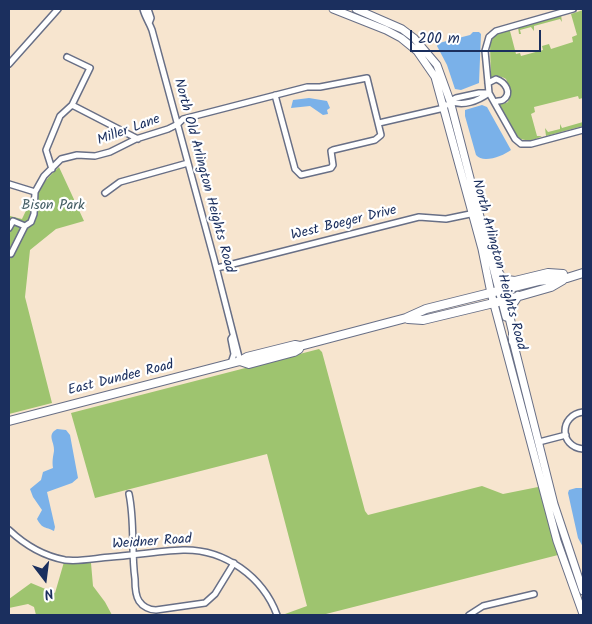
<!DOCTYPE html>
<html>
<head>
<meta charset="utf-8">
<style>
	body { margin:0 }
	#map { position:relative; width:592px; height:624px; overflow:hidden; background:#f7e5cf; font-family:Kalam,sans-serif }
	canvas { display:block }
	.frame { position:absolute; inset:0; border:10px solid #1b2f5e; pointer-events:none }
	.north { position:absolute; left:20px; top:554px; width:50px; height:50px; -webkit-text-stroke:4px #fff; paint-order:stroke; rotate:165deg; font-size:14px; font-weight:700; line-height:20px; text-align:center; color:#1b2f5e }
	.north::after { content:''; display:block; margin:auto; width:18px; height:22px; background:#1b2f5e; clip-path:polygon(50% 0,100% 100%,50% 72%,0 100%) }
	.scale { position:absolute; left:410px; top:30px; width:131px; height:22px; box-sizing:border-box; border:2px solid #1b2f5e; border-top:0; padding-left:6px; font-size:15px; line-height:18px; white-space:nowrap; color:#1b2f5e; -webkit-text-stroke:4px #fff; paint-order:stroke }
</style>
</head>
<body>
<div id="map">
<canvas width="592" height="624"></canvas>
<div class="frame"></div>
<div class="north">N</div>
<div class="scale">200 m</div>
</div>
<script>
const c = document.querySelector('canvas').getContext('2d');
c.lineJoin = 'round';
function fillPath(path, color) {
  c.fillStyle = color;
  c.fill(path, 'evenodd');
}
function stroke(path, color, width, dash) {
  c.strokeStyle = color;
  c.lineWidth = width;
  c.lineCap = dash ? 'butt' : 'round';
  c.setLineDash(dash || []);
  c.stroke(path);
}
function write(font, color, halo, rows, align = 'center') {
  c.font = font + ' Kalam,sans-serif';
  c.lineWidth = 4.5;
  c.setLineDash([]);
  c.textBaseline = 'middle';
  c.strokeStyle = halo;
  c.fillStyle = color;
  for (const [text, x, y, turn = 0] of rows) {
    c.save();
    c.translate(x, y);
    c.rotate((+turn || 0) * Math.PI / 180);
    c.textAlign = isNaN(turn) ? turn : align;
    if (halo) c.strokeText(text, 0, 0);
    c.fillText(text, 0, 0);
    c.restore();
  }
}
fillPath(new Path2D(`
	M583,10V98L579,99L578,96L534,107L535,112L531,114L537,136H542C534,141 525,142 517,137L498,105L500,103L503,104L508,102L511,92L506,79C500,75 497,77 492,79L491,78L490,45C493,33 502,30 513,29L510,31L516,54L520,53L521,56L543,50L542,46L549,44L551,49L573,42L572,37L577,35L571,14Z
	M561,15L562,22L560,19L534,26V31L531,27L520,30L521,34H519L518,27Z
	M583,122V126L546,136L545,128L548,132L560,129V124L562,128Z
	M59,167L84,221L56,229L30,250L25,297L52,403L9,414V218L10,216L22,219C31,199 42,182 59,167Z
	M319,349L322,352L365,511L368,515L482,486L503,494L538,487L541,489L558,555L322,615H285V614L307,606L267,454L95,498L71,413Z
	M64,562L91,563L93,586L105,602L112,615H36L34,607L28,604L9,608V599L31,583L55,593Z`), '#9ec46f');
fillPath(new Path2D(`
	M473,32H479L481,34L479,83L461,90L455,89L447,65L437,46L439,43L470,35Z
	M309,98L327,101L330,108L327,110L328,114L323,115L310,106L291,108L293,100Z
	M482,105L487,107L511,150C503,156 483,164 476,155L465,116V110Z
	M57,429L66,430L70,435L78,478L72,483L47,492L55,527L54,531C45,526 43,530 37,519L42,510L33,497L30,489L41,480L43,472L53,468C52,461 53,457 54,451C55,442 46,435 57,429Z
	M576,488H583V547L578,538L568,493L569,490Z`), '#7ab1e9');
stroke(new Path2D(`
	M299,615H300`), '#7ab1e9', 1);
const street = new Path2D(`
	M143,9C145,17 149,22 152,30L214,259L240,361
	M148,9L151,18L149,23
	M573,9L496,31L489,37L485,51L489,93L515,139L521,144H531L583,130
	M9,64L58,9
	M488,83L496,79C505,82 513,93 503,100C501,101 497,101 494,102
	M479,93H489C478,101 463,107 450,101L456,98Z
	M72,105L138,139
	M379,123L444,108L446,105
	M52,169L46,150L60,116L72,105L90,68L67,57
	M9,184L35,192
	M105,193L120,182L188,163
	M9,228L13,221L25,226
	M9,253L11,254L25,226L31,222L34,214L35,192L44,176L61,159L77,155L95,156L110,152L136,139L168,129L178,124L183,119L307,87H320L367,78L381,135L375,140L333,150L331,151L333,165L331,168L301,175L295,169L275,95
	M217,268L419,217L446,219L475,213
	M231,363L234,354L231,339L233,336
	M583,412C559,415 559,447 583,449
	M539,442L566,435
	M129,494C135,522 131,551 135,579C135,586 135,595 139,601C143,607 150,610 156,610L205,603L215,594L234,563
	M9,530C25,545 43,556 65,560C80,562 96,558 111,557C135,555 159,551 183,550C225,549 263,577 277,615
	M469,615L483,606L534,594`);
const secondary = new Path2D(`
	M333,9L386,30L401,38L417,51L435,77L482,249L491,293L557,541L583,614
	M356,9L402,29L414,38L437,65L450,101L506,317
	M512,337L554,504L583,591`);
const primary = new Path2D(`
	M491,258L501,277L507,280L515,281L548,273L563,274
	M408,319L423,320L502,301L551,287L563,280
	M513,341V332L508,311L518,296
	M240,361L249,364L294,352L299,349L300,346
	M9,421L240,361L247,357L295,345L300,346L406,318L426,309L538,281L567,278L583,273`);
stroke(street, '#686f86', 8);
stroke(secondary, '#686f86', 9);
stroke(primary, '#686f86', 10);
stroke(street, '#fff', 5);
stroke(secondary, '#fff', 7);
stroke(primary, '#fff', 8);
write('14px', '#1b2f5e', '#fff', [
	["Miller Lane",129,131,-20],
	["North Old Arlington Heights Road",203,176,75],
	["West Boeger Drive",344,224,-14],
	["North Arlington Heights Road",498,265,75],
	["East Dundee Road",121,379,-14],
	["Weidner Road",152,543,-4]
]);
write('14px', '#425c63', '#fff', [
	["Bison Park",53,207]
]);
</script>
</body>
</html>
